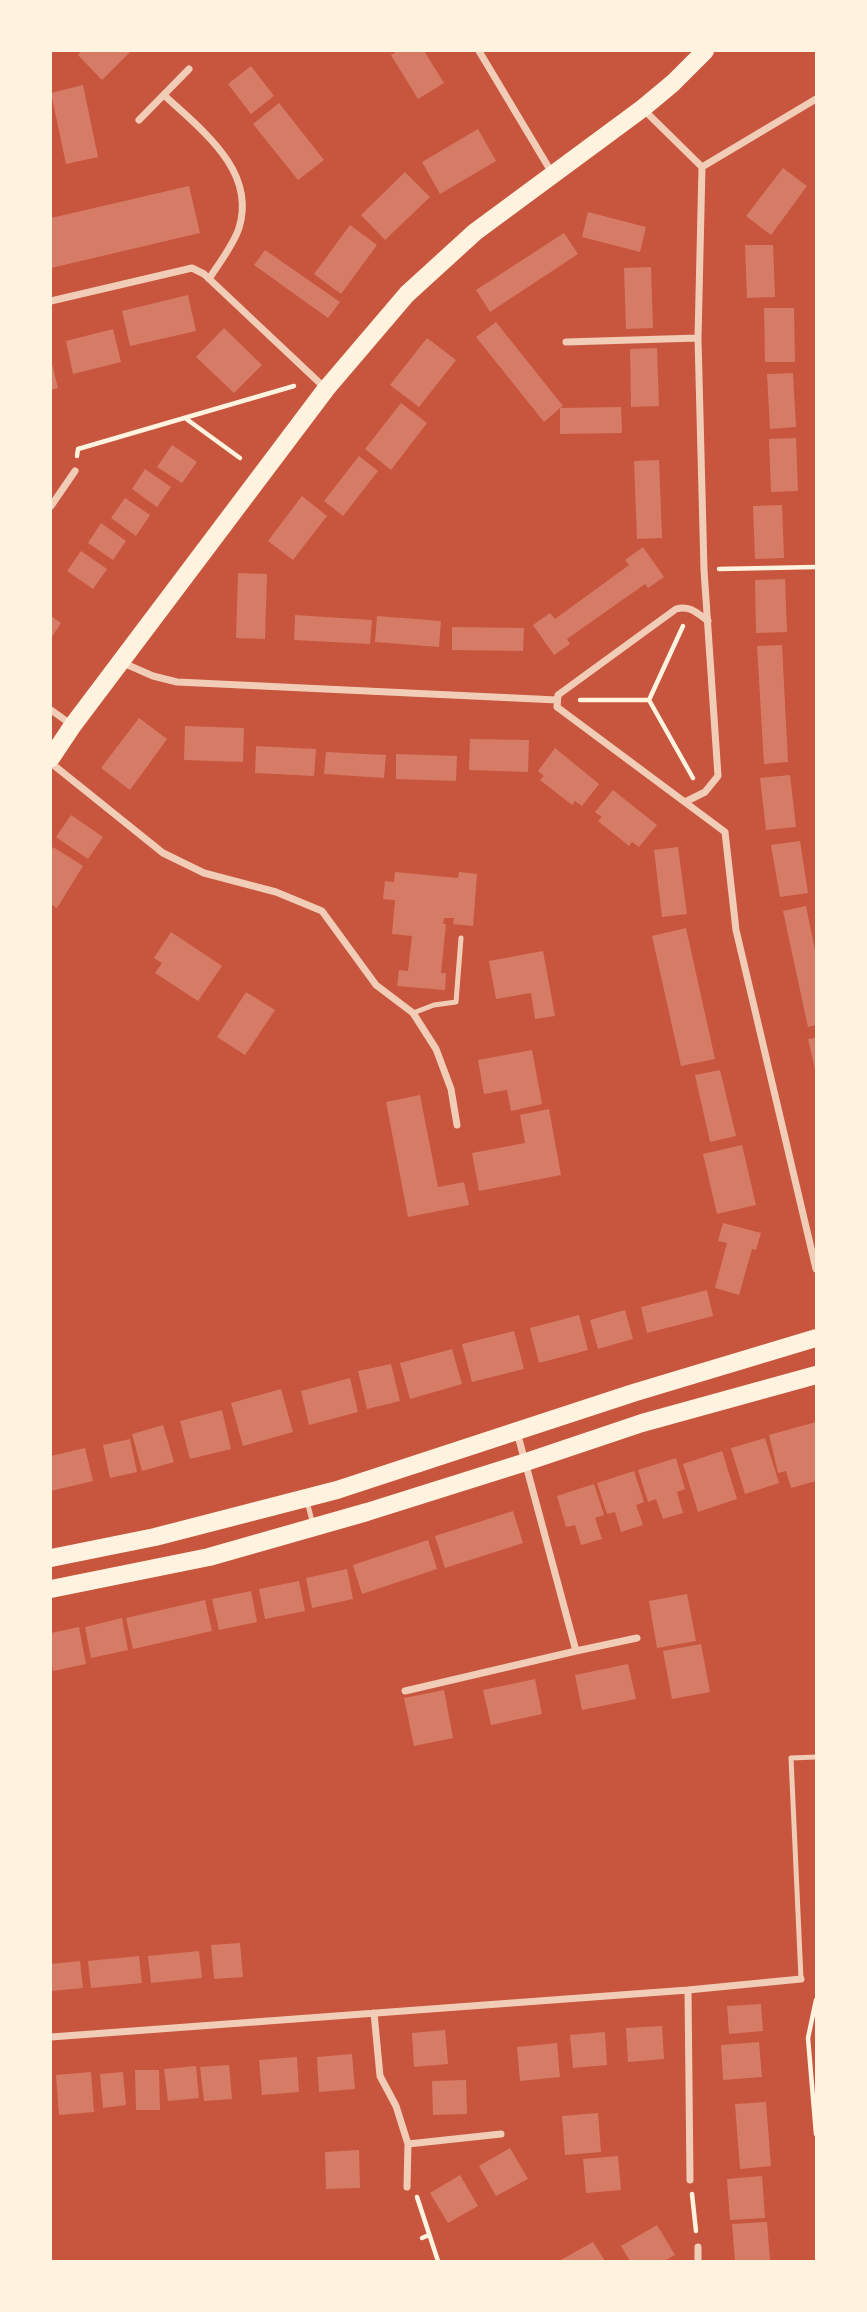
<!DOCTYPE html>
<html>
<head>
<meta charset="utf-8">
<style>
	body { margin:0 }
	#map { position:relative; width:867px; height:2312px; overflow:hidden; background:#c8553d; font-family:"DejaVu Sans",sans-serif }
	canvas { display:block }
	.frame { position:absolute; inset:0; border:52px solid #fff3e0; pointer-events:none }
</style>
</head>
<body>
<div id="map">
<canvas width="867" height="2312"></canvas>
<div class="frame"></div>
</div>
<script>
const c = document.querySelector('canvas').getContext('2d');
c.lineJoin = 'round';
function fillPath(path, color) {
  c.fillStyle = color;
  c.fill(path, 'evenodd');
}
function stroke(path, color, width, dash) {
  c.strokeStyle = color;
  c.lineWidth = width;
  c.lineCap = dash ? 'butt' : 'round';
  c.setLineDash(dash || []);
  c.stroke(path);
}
fillPath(new Path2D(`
	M82,51H129L130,52L102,80L78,55Z
	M397,51H424L444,83L418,99L391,55Z
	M251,66L274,96L251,114L228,84Z
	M83,85L98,157L66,164L51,93Z
	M279,103L324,160L298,180L253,124Z
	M478,129L496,161L440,194L422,162Z
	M783,168L807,186L771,235L746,216Z
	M405,172L430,197L385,240L361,215Z
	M189,186L200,233L51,268V218Z
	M588,212L646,227L640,252L582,237Z
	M350,225L377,245L341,294L314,274Z
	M564,233L578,254L490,312L476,290Z
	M745,245H773L775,297L747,298Z
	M265,250L340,302L328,318L254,265Z
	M651,267L653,328L626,329L624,268Z
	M188,295L196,331L130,346L122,311Z
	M764,308H794L795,362H765Z
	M496,322L563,406L560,408L621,407L622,433L560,434V408L544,422L476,337Z
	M224,328L262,365L234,393L196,357Z
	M113,329L121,362L73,374L66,341Z
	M427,338L456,360L419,407L390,385Z
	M657,348L659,406L631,407L630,349Z
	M51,360L58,388L51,390Z
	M793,373L796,427L770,429L767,374Z
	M401,403L427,423L391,470L365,449Z
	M796,438L798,491L771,492L769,439Z
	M172,445L197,462L182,483L157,467Z
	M359,456L378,471L343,516L324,501Z
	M659,460L662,538L637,539L634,461Z
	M145,469L171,487L157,507L132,489Z
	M302,496L327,516L293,560L268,541Z
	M125,498L150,515L136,536L111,518Z
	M782,505L784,558L755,559L753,506Z
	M101,523L126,541L113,560L88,543Z
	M643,547L664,577L648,588L645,584L567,639L570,644L554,655L533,625L550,613L555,619L629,565L625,560Z
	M81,551L107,569L93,589L67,571Z
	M238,573L267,574L265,639L236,638Z
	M785,579L787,632L756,633L755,580Z
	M295,615L372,620L370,644L294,640Z
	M51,616L61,623L51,638Z
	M377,616L441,621L439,647L375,642Z
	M452,627L524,628L523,651L452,650Z
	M782,645L788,762L764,764L757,646Z
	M139,718L167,739L130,790L101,768Z
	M185,726L244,728L243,762L184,760Z
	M470,739L529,740L528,772L469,770Z
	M256,746L316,749L314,776L255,773Z
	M555,748L599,784L582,806L575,801L572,805L540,780L544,776L538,771Z
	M326,752L386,755L384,778L324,774Z
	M396,754L457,756L456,781L396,779Z
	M790,775L796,827L766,830L760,778Z
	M613,790L657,825L639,847L632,842L629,846L598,821L602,817L595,812Z
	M71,815L103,837L88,859L56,837Z
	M800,841L808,893L780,897L771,845Z
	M53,847L83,866L57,908L51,904V852Z
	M678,847L687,914L662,917L654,850Z
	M395,872L458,878L459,872L477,874L473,926L453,924L454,918H444L443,924H446L441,973H446L445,990L397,986L399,970L408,971L412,936L392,934L395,900L383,899L385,881L394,882Z
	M806,906L816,955V1025L808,1027L783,911Z
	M686,928L715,1059L681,1066L652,936Z
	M171,932L222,966L198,1001L155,973L162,963L154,958Z
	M543,951L555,1016L535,1019L531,993L496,999L489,961Z
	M246,992L275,1010L245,1055L217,1037Z
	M816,1038V1068L815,1069L808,1039Z
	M532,1050L542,1104L511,1111L507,1090L484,1094L478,1060Z
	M720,1070L736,1136L710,1142L695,1075Z
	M420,1095L438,1187L464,1182L469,1205L408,1217L386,1102Z
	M549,1109L561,1175L479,1191L472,1153L525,1143L520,1115Z
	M742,1145L756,1205L717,1214L703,1154Z
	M723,1223L761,1233L756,1250L752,1249L739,1295L715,1288L727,1243L718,1241Z
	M707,1290L713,1316L647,1333L641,1307Z
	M625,1310L633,1339L598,1349L590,1320Z
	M579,1315L588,1350L539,1363L530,1328Z
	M514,1331L524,1369L472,1382L462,1344Z
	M452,1349L462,1384L410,1399L400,1363Z
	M391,1364L400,1401L367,1409L358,1371Z
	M350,1378L358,1412L309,1425L301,1391Z
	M281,1389L293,1432L243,1446L231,1403Z
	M222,1410L231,1449L190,1459L180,1421Z
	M816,1422V1481L791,1488L786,1471L778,1473L769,1435Z
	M163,1425L174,1462L142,1471L132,1434Z
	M765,1438L779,1483L745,1494L731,1448Z
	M130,1439L137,1472L110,1478L103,1445Z
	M85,1448L93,1481L51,1491V1456Z
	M722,1451L737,1499L698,1512L683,1464Z
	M676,1458L685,1489L677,1492L683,1513L663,1519L656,1499L648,1502L638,1470Z
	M634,1471L644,1502L636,1505L643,1525L621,1532L615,1512L607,1514L597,1483Z
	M594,1484L604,1515L595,1518L602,1539L581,1545L575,1525L566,1527L557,1496Z
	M513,1511L523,1543L445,1568L435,1536Z
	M428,1540L437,1569L362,1594L353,1565Z
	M347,1569L353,1599L312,1608L306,1578Z
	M299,1581L305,1611L265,1619L259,1589Z
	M251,1591L257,1622L219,1630L212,1599Z
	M687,1594L696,1641L657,1648L649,1601Z
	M205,1600L212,1631L133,1649L126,1618Z
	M122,1618L128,1650L91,1658L85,1627Z
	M79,1627L86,1664L53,1671L51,1658V1633Z
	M701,1644L710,1692L672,1699L663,1651Z
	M628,1664L636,1699L582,1710L575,1675Z
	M535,1679L542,1714L491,1725L483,1690Z
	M444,1690L453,1738L414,1746L404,1698Z
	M240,1943L243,1977L214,1979L211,1945Z
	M199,1951L202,1978L151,1983L148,1956Z
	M139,1956L142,1983L91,1988L88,1961Z
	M80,1961L83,1988L51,1991V1964Z
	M761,2004L763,2031L729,2034L727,2006Z
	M662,2026L664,2059L628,2062L626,2028Z
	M445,2030L448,2064L414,2067L412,2033Z
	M605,2032L607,2065L573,2068L570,2035Z
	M759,2042L762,2077L723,2080L721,2045Z
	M557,2043L560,2077L520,2081L517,2047Z
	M352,2054L355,2089L319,2092L317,2057Z
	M297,2057L299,2092L262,2095L259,2060Z
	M229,2065L232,2099L204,2101L200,2067Z
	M196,2066L199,2098L168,2101L164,2069Z
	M135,2070H159L160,2110H136Z
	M91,2072L94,2112L59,2115L56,2075Z
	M123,2072L126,2105L103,2108L100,2074Z
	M466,2080L467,2114L433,2115L432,2081Z
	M766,2102L771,2166L740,2169L735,2104Z
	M598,2113L601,2152L565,2155L562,2116Z
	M510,2148L528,2179L496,2196L479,2166Z
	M359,2150L360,2188L326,2189L325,2152Z
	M618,2156L621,2190L586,2193L583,2159Z
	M460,2175L478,2206L448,2223L430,2193Z
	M762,2176L765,2218L730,2220L727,2179Z
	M767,2222L770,2261H735L732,2224Z
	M657,2225L675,2255L664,2261H630L621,2246Z
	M593,2242L605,2261H559Z`), '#d67c66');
stroke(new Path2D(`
	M185,418L240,458
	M77,456L78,449L294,386
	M719,569L816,567
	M683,626L649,700L693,778
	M580,700H649
	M816,2000L808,2038L816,2134
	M692,2194L696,2231
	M417,2197L438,2261
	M422,2238L429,2235`), '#fff3e0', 4.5);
stroke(new Path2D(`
	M413,1013L434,1005L456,1002L461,938
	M307,1501L313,1525
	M801,1979L791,1758L816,1757`), '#f1ccb7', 5);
stroke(new Path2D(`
	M479,51L552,173
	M164,95C200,129 257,170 239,228C233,246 219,263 209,279
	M643,109L702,167L816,99
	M139,120L189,69
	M51,301L192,268L204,274L325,388
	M566,342L698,338
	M51,506L75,471
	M708,621C697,613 690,605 676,609L558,695L557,707L725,832L736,930L816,1269
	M121,662L153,676L177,682L557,700
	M51,710L72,725
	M51,763L163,853L204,873L276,892L322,911L376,985L413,1013L436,1049L451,1089L457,1125
	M685,802L705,792L718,776L704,570L698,338L702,167
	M517,1432L576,1651L637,1638
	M405,1691L576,1651
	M688,1990L690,2180
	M374,2013L380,2076L396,2106L408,2144L407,2187
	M51,2037L688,1990L801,1979
	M408,2144L501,2134
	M698,2247V2261`), '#f1ccb7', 7);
stroke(new Path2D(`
	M51,758L73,725L326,389L407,294L475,232L643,108L673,83L705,51
	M51,1558L155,1537L337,1490L633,1393L816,1338
	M51,1589L209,1557L367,1512L526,1462L642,1423L816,1375`), '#fff3e0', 18);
</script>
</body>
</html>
